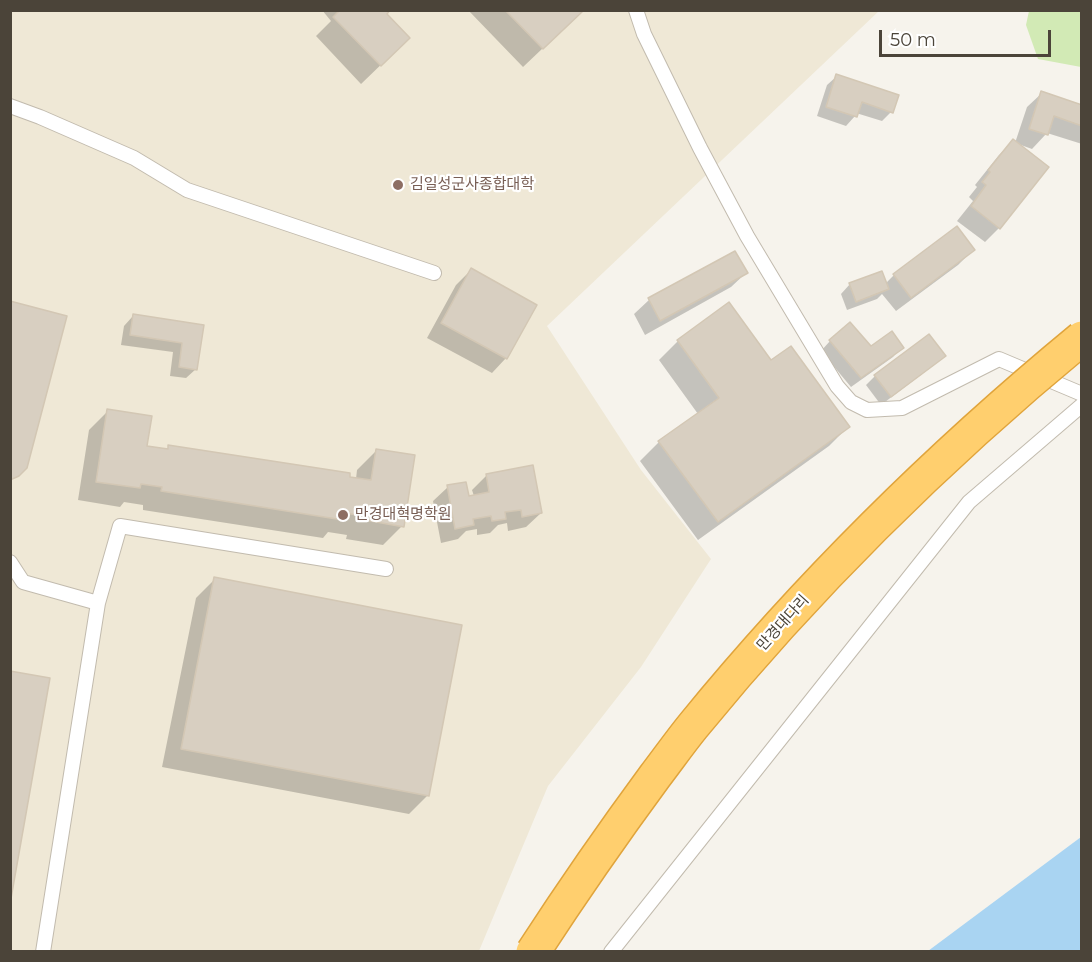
<!DOCTYPE html>
<html>
<head>
<meta charset="utf-8">
<style>
	body { margin:0 }
	#map { position:relative; width:1092px; height:962px; overflow:hidden; background:#f6f3ec; font-family:Montserrat,sans-serif }
	canvas { display:block }
	.frame { position:absolute; inset:0; border:12px solid #4b4439; pointer-events:none }
	.scale { position:absolute; left:879px; top:30px; width:172px; height:27px; box-sizing:border-box; border:3px solid #4b4439; border-top:0; padding-left:8px; font-size:18px; line-height:21px; white-space:nowrap; color:#4b4439; -webkit-text-stroke:4px #fff; paint-order:stroke }
</style>
</head>
<body>
<div id="map">
<canvas width="1092" height="962"></canvas>
<div class="frame"></div>
<div class="scale">50 m</div>
</div>
<script>
const c = document.querySelector('canvas').getContext('2d');
c.lineJoin = 'round';
function fillPath(path, color) {
  c.fillStyle = color;
  c.fill(path, 'evenodd');
}
function stroke(path, color, width, dash) {
  c.strokeStyle = color;
  c.lineWidth = width;
  c.lineCap = dash ? 'butt' : 'round';
  c.setLineDash(dash || []);
  c.stroke(path);
}
function write(font, color, halo, rows, align = 'center') {
  c.font = font + ' Montserrat,"Noto Sans KR",sans-serif';
  c.lineWidth = 4.5;
  c.setLineDash([]);
  c.textBaseline = 'middle';
  c.strokeStyle = halo;
  c.fillStyle = color;
  for (const [text, x, y, turn = 0] of rows) {
    c.save();
    c.translate(x, y);
    c.rotate((+turn || 0) * Math.PI / 180);
    c.textAlign = isNaN(turn) ? turn : align;
    if (halo) c.strokeText(text, 0, 0);
    c.fillText(text, 0, 0);
    c.restore();
  }
}
fillPath(new Path2D(`
	M10,11H879L547,326L641,470L711,559L641,667L548,786L479,951H11Z`), '#efe8d6');
fillPath(new Path2D(`
	M1029,11H1081V67L1038,59L1026,25Z`), '#d2eab5');
fillPath(new Path2D(`
	M1081,837V951H928Z`), '#a9d4f2');
fillPath(new Path2D(`
	M322,10H389L385,14L389,57L361,84L316,36L331,21Z
	M468,10H580L562,30L523,67Z
	M837,76L891,112L882,121L856,113L855,116L846,126L817,116L827,85Z
	M1042,93L1082,106V144L1047,133L1032,149L1018,144L999,228L985,242L957,221L973,201L969,197L977,187L975,185L999,155L1013,141L1015,143L1027,107Z
	M956,228L973,250L958,265L896,311L882,294L877,299L847,310L841,294L850,284H885L894,275Z
	M735,253L746,273L731,287L645,335L634,314L649,300Z
	M471,270L506,358L492,373L427,338L456,285Z
	M133,316L202,326L196,369L186,378L170,376L173,352L121,345L124,326Z
	M678,341L771,362L848,427L829,446L698,540L640,461L659,442L698,414L659,360Z
	M830,341L871,348L902,347L893,357L851,387L821,351Z
	M944,356L934,365L881,405L866,385L875,376Z
	M108,411L145,447L166,450L169,447L356,479L357,470L376,451L402,526L383,545L346,539L347,535L328,532L323,538L143,510V505L124,502L120,507L78,500L89,430Z
	M487,475L541,513L526,527L508,531L507,523L498,525L490,533L477,535V529L466,531L458,539L441,543L433,501L448,487L468,497L474,496L472,490Z
	M215,579L428,795L409,814L162,767L196,598Z`), '#0003');
const building = new Path2D(`
	M340,10H390L387,14L410,38L381,66L333,17Z
	M505,10H582L583,11L543,49Z
	M836,74L899,95L893,113L862,102L857,117L826,107Z
	M1041,91L1082,105V126L1054,116L1048,135L1029,129Z
	M1013,139L1049,167L1000,229L971,206L986,185L982,182L990,172L988,170Z
	M957,226L975,250L911,298L893,274Z
	M735,251L748,273L660,321L648,298Z
	M471,268L537,305L507,359L441,323Z
	M882,271L889,289L856,302L849,283Z
	M10,301L67,316L27,468L19,476L10,480Z
	M729,302L771,360L791,346L850,427L718,522L658,441L719,398L677,340Z
	M133,314L204,325L197,370L179,367L182,343L130,335Z
	M850,322L871,346L892,331L904,348L861,378L829,340Z
	M929,334L946,356L891,397L874,375Z
	M107,409L152,416L147,446L168,449V445L350,473V477L371,480L376,449L415,455L404,527L365,520V516L344,513L343,520L161,491L162,487L141,484L140,488L96,482Z
	M533,465L542,513L522,517L521,510L505,512L506,519L492,521L491,516L473,519L474,525L455,529L447,485L466,482L469,496L489,492L486,474Z
	M214,577L462,625L429,796L181,749Z
	M10,671L50,678L10,904Z`);
fillPath(building, '#d8cfc1');
stroke(building, '#d3c7b4', 1.5);
const lane = new Path2D(`
	M636,10L644,34L700,148L747,236L837,386L851,402L867,410L902,408L999,359L1082,394
	M10,106L40,117L134,158L187,190L434,273
	M10,562L23,582L98,603
	M43,952L98,603L120,526L386,569
	M611,952L969,502L1082,405`);
stroke(lane, '#c2bbae', 16);
stroke(lane, '#fff', 14);
const highwayBridge = new Path2D(`
	M533,952C572,892 613,833 655,776C668,759 680,742 693,726C809,584 940,455 1082,338`);
stroke(highwayBridge, '#e0a43c', 36, []);
stroke(highwayBridge, '#ffcf6e', 33);
for (const [x, y, r, color] of [
	[398,185,6,"#8d6e63"],
	[343,515,6,"#8d6e63"]
]) {
  const dot = new Path2D();
  dot.arc(x, y, r, 0, 2 * Math.PI);
  c.fillStyle = color;
  c.fill(dot);
  stroke(dot, '#fff', 2);
}
write('15px', '#785e54', '#fff', [
	["김일성군사종합대학",410,185],
	["만경대혁명학원",355,515]
], 'left');
write('15px', '#4b4439', '#fff', [
	["만경대다리",783,623,-48]
]);
</script>
</body>
</html>
